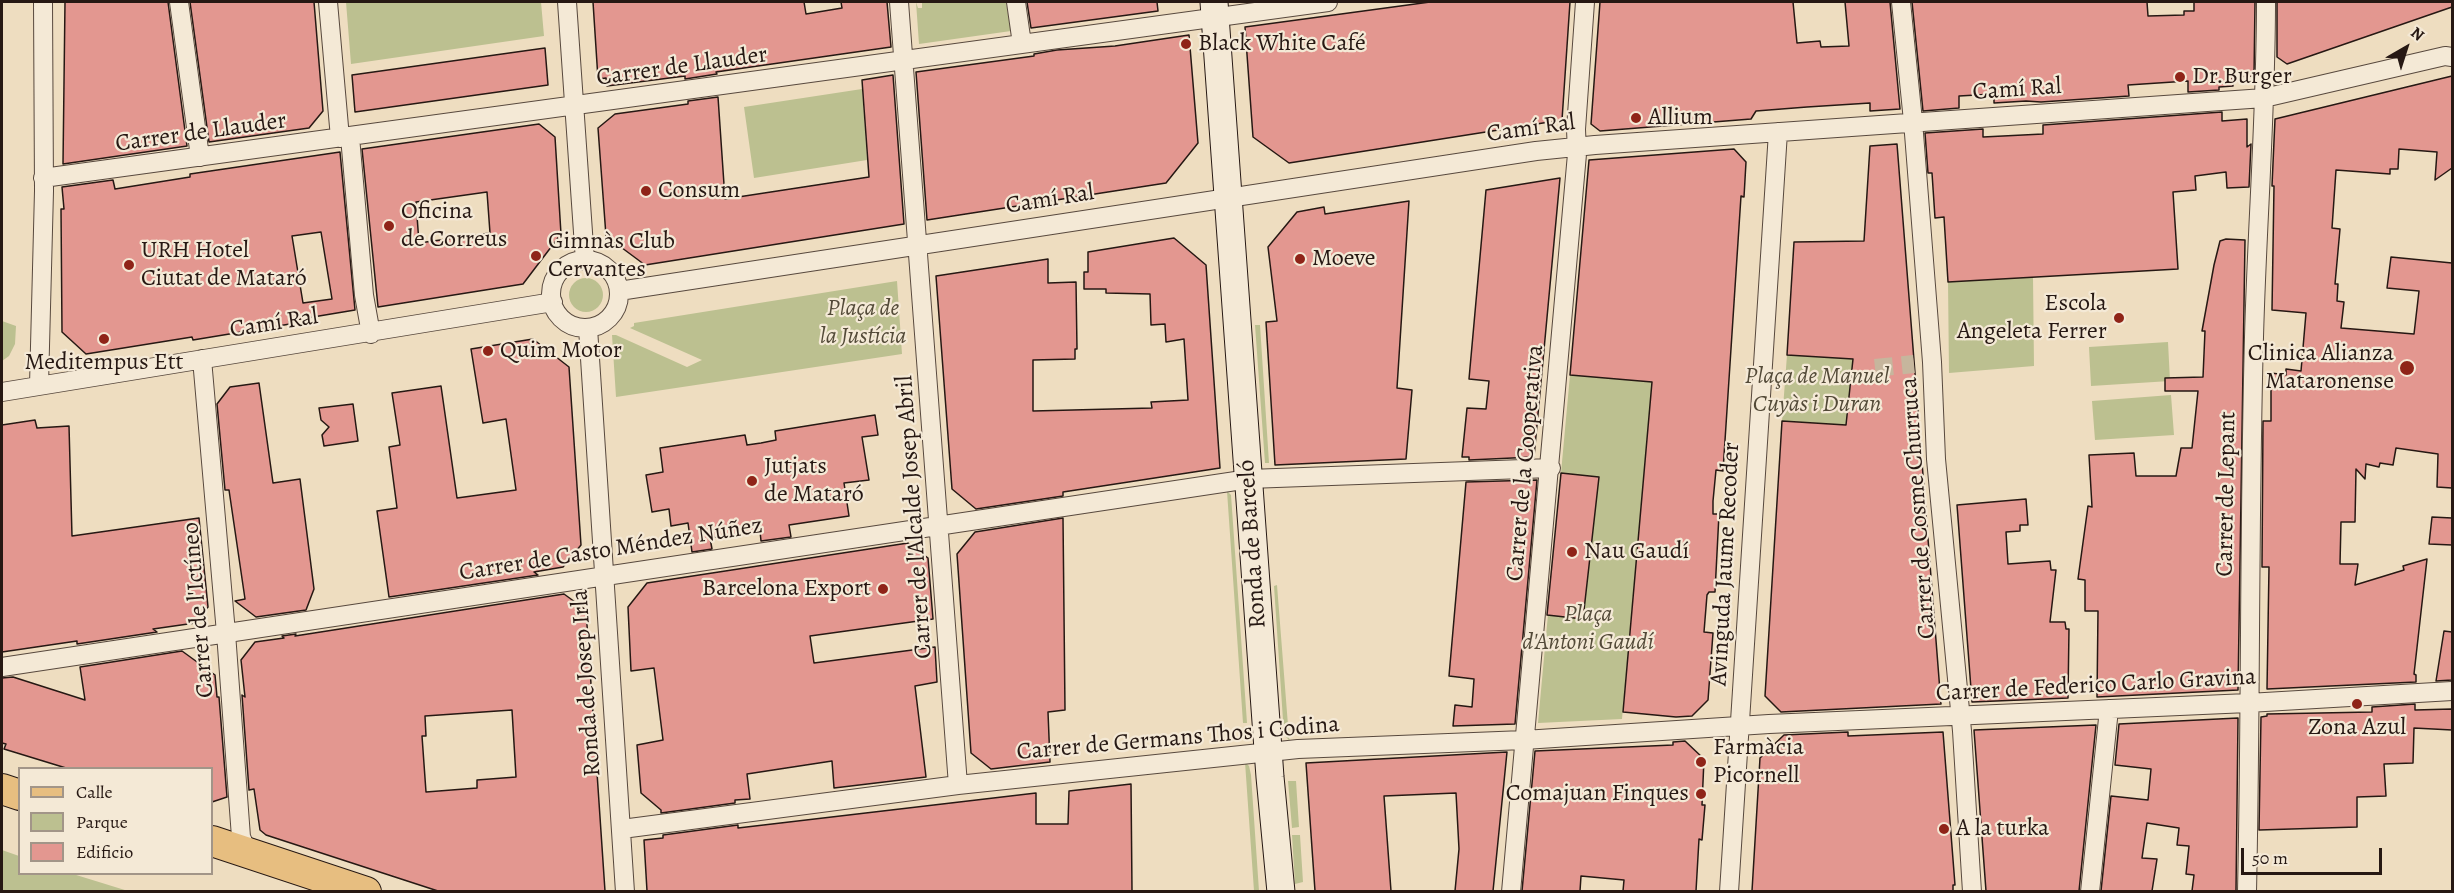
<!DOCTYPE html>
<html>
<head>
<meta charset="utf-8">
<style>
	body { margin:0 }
	#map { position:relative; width:2454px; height:893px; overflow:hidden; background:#eeddc0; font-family:Alegreya,serif }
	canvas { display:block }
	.frame { position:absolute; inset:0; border:3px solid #261813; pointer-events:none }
	.legend { position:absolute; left:18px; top:767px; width:195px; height:108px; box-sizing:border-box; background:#f4e9d6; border:2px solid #a29588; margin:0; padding:8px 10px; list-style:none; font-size:18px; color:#261813 }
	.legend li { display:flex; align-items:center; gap:12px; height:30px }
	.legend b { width:30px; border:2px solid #a29588 }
	.north { position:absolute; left:2376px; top:18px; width:60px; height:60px; -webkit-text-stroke:4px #f4e9d6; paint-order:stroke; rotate:39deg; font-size:16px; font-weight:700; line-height:24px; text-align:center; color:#261813 }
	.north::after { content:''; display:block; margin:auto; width:21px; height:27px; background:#261813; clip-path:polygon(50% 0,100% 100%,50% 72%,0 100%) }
	.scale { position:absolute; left:2241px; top:848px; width:141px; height:27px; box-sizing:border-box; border:3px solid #261813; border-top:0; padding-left:8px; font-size:18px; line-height:21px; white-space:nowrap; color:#261813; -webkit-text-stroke:4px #f4e9d6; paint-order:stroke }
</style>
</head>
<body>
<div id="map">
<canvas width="2454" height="893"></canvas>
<div class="frame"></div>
<ul class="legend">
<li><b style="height:8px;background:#e7be80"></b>Calle</li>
<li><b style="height:16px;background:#bcc090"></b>Parque</li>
<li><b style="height:16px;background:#e39790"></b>Edificio</li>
</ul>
<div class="north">N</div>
<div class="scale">50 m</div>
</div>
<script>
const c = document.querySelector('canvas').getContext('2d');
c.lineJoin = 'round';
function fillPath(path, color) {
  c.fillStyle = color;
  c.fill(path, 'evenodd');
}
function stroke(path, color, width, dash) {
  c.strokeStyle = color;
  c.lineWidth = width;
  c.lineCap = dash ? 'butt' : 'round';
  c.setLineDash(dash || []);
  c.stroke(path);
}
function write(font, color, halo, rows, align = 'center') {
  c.font = font + ' Alegreya,serif';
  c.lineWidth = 4.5;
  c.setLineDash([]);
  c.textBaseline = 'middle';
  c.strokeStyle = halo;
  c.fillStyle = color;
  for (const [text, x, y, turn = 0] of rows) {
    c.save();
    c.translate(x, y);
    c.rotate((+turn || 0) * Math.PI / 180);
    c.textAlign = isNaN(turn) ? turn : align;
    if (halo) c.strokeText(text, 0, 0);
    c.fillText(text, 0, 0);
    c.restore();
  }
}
fillPath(new Path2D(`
	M346,2H541L544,36L351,64Z
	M916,2L918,8H922V2H1006L1011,31L919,44Z
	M862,89L867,160L754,178L744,107Z
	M2033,277L2034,366L1949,373L1948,282Z
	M569 295a17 17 0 1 1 34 0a17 17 0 1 1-34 0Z
	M897,281L902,354L616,397L612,335H616L687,367L702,360L630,328L634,326V323Z
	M2,321L16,326L15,344L9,356L2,361Z
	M1255,325H1260L1269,463H1265Z
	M2168,342L2170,381L2091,386L2089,347Z
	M1787,355L1853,359L1874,357L1876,380L1851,382L1846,425L1782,421Z
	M1570,375L1652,382L1622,719L1538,723Z
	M2171,395L2174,435L2095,440L2092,401Z
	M1227,491L1231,495L1247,723H1243Z
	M1277,585L1289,738L1290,741L1284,735L1274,586Z
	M1245,762L1249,766L1251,775L1259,891H1254Z
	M1288,781H1296L1299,827L1292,828Z
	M1292,835H1300L1303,882L1295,884Z
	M2,850L19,856L20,874H73L128,891H2Z`), '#bcc090');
const building = new Path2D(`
	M65,2H168L187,146L63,164Z
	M190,2H314L323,111L309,128L209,142Z
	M593,2H804L806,14L842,8L841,2H887L891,47L716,72L717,74L685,79V76L607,86L606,78L598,79Z
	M1027,2H1157L1158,11L1031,28Z
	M1430,2H1570L1562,120L1289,163L1253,137L1245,27Z
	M1600,2H1793L1797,43L1820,41L1821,47L1849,46L1845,2H1890L1900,109L1870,111V103L1807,107L1756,111L1751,119L1600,131L1591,124Z
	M1912,2H2147L2148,16L2184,15V11H2194V2H2255L2254,76L2232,77L2233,86L2219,87V90L2188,92V81L2128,85L2129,96L2041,102L2026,101L1994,103V94L1959,96V108L1923,111Z
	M2277,2H2452V7L2287,64L2277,57Z
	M1189,35L1198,143L1166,183L927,220L916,72L1034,56V54L1057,50L1115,46Z
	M545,48L548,85L355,112L352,75Z
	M893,75L904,224L645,265L606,236L598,128L615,114L688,104V101L718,97L725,199L869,177L862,80Z
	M2452,76V168L2435,180L2437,152L2399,149L2398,169H2390V174L2336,170L2332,228L2340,229L2335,284H2338L2337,301L2344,302L2341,328L2414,334L2419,291L2387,288L2391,257L2452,263V488L2437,487L2438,454L2396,448L2393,465L2380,463L2379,467L2366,464L2365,479L2356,469L2355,522H2341L2340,564H2358L2355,585L2404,570L2403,566L2427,559L2414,674L2416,675V682L2267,689L2269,567H2262L2263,421H2271V373L2286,375V369L2301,371L2306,313L2272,310L2274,186H2272L2275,119Z
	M2222,112V121L2247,119V147L2251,144L2249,187L2227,188L2226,172L2195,176L2196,190L2173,192L2178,269L1948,282L1944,217L1935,218L1932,173H1928L1925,133L1983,129V137L2043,134V125Z
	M539,124L555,137L561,234L523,284L378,307L362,149ZM487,192L490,233L419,243L416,202Z
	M1897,144L1941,704L1781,712L1765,696L1782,421L1846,425L1853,359L1787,355L1794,242L1864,241L1870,146Z
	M1734,149L1746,162L1744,197L1741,196L1723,471L1716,470L1713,501V514H1719L1715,592H1709L1707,595L1704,632L1713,633L1708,700L1692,716L1676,717L1623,712L1652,382L1570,375L1589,160Z
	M340,152L355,310L289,321L290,324L193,340L192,337L86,354L62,332L61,209H64L62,187L113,180L115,189L190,177V174ZM321,232L332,299L303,303L292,236Z
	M1560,178L1534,457L1469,460V457H1462L1467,408L1486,409L1489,381L1469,379L1486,190Z
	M1409,201L1397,388L1412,390L1406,459L1275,465L1266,322L1277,321L1268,247L1297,212L1324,207L1325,214Z
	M1174,238L1206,265L1220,468L1063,492V496L976,509L952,489L936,276L1048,259V283L1076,282L1077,349H1075V359L1033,360V411L1152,408L1151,402L1188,400L1184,339L1166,342L1165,324L1151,325L1150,294L1106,293V289H1084V272H1088V252Z
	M2226,239L2245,240L2238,690L2097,697L2098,611H2085V580L2078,579L2088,506L2092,507L2089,455L2134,453L2136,476H2176L2181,448H2192L2198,391H2165V378L2203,377L2205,331H2202L2214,265L2220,241Z
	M533,339L569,367L581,545L563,567L534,572L538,575L389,597L377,511L397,508L389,447L400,445L392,393L441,386L457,498L516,490L506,419L483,423L471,349Z
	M259,383L273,483L300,479L314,589L306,610L256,617L235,601L245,599L229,490H225L217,404L230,387Z
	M353,404L358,441L324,446L322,435L329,427L321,420L319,408Z
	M875,415L878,435L862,437L869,480L844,483L849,516L789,525L791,537L761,541L760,531L710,538L712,549L692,552L688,523L671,526L669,509L652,512L646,475L663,472L660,448L745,435L747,445L761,443L776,440L775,431Z
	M35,420L37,428L69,426L72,536L199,518L208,607L195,623L153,629L157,632L77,644V641L2,652V425Z
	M1561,473L1599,477L1583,619L1547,615Z
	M1537,480L1515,724L1453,726L1455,705L1472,707L1474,679L1449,676L1466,482Z
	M2026,499L2028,525H2020V531L2006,532L2008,564L2050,561L2051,570H2056L2050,622H2065L2066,629H2069L2068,698L1972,702L1957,505Z
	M2432,517L2452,518V545L2429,544Z
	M1063,518L1065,710L1048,712L1050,762L991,769L971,753L957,554L975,532Z
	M908,543L928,558L933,619L810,636L814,663L935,647L937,682L915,686L926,777L834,788L832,761L747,774L750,799L735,800V803L661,813V810L641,793L637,745L663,740L654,668L631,671L628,607L647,583Z
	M564,594L586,610L605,891H438L266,835L260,830L254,789L249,790L242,695L245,697L241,660L255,642L284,638L282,636L296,634L295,636ZM512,710L516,777L477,780V788L426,792L422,736H426L425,716Z
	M2444,631L2452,632V680L2436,681Z
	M182,651L215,675L217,697H219L227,797L212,802V768H66L4,749L6,744L2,743V678L13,677L85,700L80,667Z
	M2415,704V710L2452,709V730L2414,728L2413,763L2384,764L2386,796L2357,797V827L2259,830L2261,717L2267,716V714L2372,712V707Z
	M2238,718L2236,891H2192L2194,875L2186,874L2189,846L2177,845L2179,828L2147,823L2142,858L2157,859L2152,891H2101L2111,796L2148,800L2151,769L2115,765L2119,724Z
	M2096,725L2079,891H1986L1974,730Z
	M1848,732V736L1943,732L1955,885H1953V891H1752L1760,758L1784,735Z
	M1685,741L1704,759L1702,805H1705L1702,840L1699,839L1696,891H1623L1624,880L1581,876L1580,891H1522L1535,751L1673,745V742Z
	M1507,752L1493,891H1455L1459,849L1456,793L1384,796L1391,891H1315L1306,763Z
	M1131,784L1132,891H647L644,840L663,838V835L738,825V828L1036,793V824H1068L1069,791Z`);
fillPath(building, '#e39790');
stroke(building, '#261813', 1.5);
stroke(new Path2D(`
	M1875,368L1914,364`), '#c6b69d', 18, [18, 9]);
const street = new Path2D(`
	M179,2L200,157
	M328,2L340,138
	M567,2L585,261
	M899,2L958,785
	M1016,2L1022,44
	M1901,2L1913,121L1932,362L1936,459L1962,731L1972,892
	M350,137L364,295L371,334
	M43,178L1328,2
	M551 294a34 34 0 1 1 68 0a34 34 0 1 1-68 0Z
	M619,291L1536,151L1595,145L2264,98L2445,56L2452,57
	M588,328L625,892
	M202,359L226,633L241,837L245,846L252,854
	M39,385L44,191L43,2
	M2,392L553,302
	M2,667L1249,479L1551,468
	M622,829L958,785L1298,749L1524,740L1769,724L2248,703L2452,691
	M1511,892L1577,154L1576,129L1585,2
	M1729,892L1778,132
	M2090,892L2109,709
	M2247,892C2251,707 2249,522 2254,337C2257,225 2266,113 2266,2`);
const secondary = new Path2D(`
	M1214,2L1270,777L1281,892`);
const primary = new Path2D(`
	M2,789L20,795
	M212,841L366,892`);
stroke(street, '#58493e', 20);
stroke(secondary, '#261813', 29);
stroke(primary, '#261813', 32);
stroke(street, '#f4e9d6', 18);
stroke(secondary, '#f4e9d6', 27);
stroke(primary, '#e7be80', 30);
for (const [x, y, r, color] of [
	[1186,44,6,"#8f2418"],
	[2180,77,6,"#8f2418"],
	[1636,118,6,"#8f2418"],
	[646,191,6,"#8f2418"],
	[389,226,6,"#8f2418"],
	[536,256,6,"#8f2418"],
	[1300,259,6,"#8f2418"],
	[129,265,6,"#8f2418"],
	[2119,318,6,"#8f2418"],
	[104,339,6,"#8f2418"],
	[488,351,6,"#8f2418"],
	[2407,368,8,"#8f2418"],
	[752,481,6,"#8f2418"],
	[1572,552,6,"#8f2418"],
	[883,589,6,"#8f2418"],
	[2357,704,6,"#8f2418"],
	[1701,762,6,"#8f2418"],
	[1701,794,6,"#8f2418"],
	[1944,829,6,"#8f2418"]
]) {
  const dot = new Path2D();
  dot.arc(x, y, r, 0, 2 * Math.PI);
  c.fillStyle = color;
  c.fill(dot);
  stroke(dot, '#f4e9d6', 2);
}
write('24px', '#261813', '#f4e9d6', [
	["Black White Café",1198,44],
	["Dr.Burger",2192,77],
	["Allium",1648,118],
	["Consum",658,191],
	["Oficina",401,212],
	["de Correus",401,240],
	["Gimnàs Club",548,242],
	["Cervantes",548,270],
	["URH Hotel",141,251],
	["Ciutat de Mataró",141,279],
	["Moeve",1312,259],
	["Escola",2107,304,"right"],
	["Angeleta Ferrer",2107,332,"right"],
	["Quim Motor",500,351],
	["Clinica Alianza",2394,354,"right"],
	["Mataronense",2394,382,"right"],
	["Meditempus Ett",104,363,"center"],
	["Jutjats",764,467],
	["de Mataró",764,495],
	["Nau Gaudí",1584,552],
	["Barcelona Export",871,589,"right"],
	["Zona Azul",2357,728,"center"],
	["Farmàcia",1713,748],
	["Picornell",1713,776],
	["Comajuan Finques",1689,794,"right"],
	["A la turka",1956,829]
], 'left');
write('24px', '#261813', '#f4e9d6', [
	["Carrer de Llauder",682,67,-8],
	["Camí Ral",2017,90,-4],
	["Camí Ral",1531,129,-8],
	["Carrer de Llauder",201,133,-8],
	["Camí Ral",1050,200,-9],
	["Camí Ral",274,324,-9],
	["Carrer de la Cooperativa",1526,463,-85],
	["Carrer de Lepant",2227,494,-89],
	["Carrer de Cosme Churruca",1919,508,-94],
	["Carrer de l'Alcalde Josep Abril",915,517,-94],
	["Ronda de Barceló",1253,544,-94],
	["Carrer de Casto Méndez Núñez",611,550,-9],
	["Avinguda Jaume Recoder",1726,564,-87],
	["Carrer de l'Ictíneo",199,610,-95],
	["Ronda de Josep Irla",587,683,-94],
	["Carrer de Federico Carlo Gravina",2096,686,-3],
	["Carrer de Germans Thos i Codina",1178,739,-5]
]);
write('italic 24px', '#534a38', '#f4e9d6', [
	["Plaça de",863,309],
	["la Justícia",863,337],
	["Plaça de Manuel",1817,377],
	["Cuyàs i Duran",1817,405],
	["Plaça",1588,615],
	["d'Antoni Gaudí",1588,643]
]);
</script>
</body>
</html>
